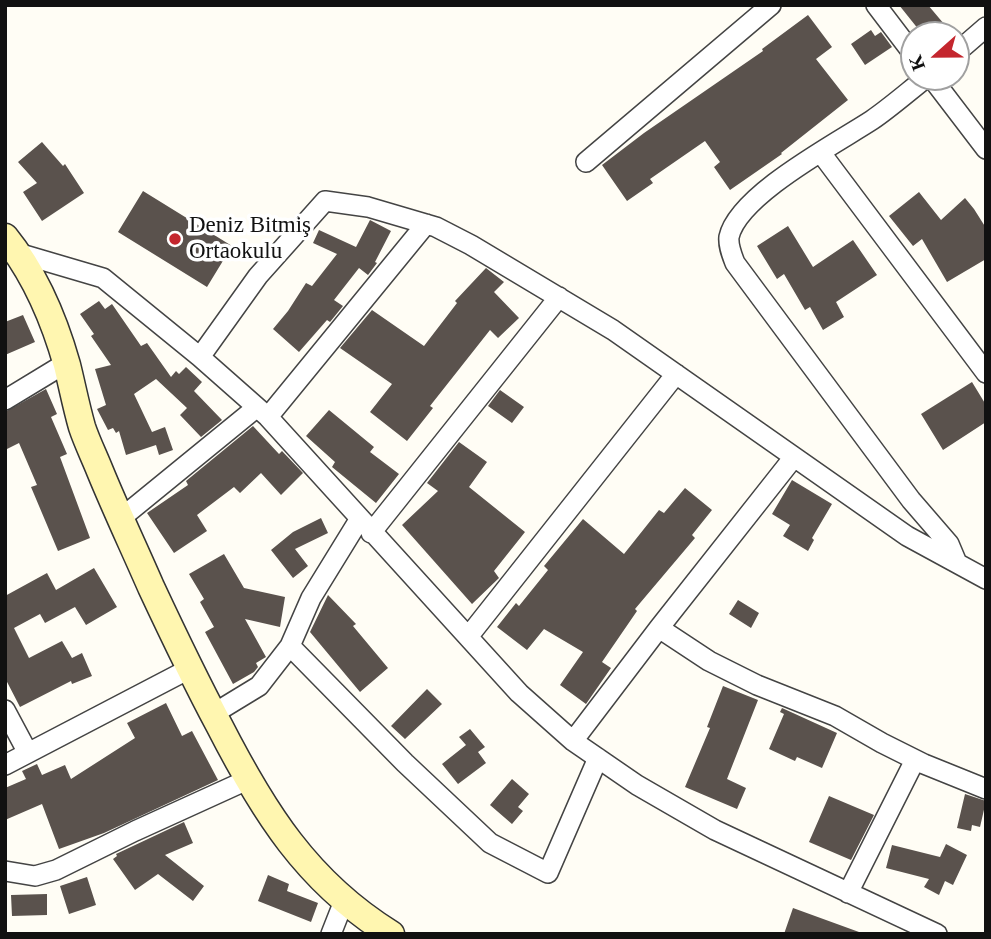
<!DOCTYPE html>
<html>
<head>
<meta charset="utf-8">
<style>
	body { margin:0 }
	#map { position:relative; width:991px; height:939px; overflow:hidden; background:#fffdf5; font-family:Georgia,serif }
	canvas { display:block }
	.frame { position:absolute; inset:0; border:7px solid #111; pointer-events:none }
	.north { position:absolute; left:900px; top:21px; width:70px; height:70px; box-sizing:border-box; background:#fff; border:2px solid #a0a0a0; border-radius:50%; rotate:249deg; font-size:19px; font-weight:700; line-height:28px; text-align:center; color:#111 }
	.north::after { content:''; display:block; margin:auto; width:24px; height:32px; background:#c4262e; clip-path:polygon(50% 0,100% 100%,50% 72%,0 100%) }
</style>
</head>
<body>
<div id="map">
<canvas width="991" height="939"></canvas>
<div class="frame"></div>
<div class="north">K</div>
</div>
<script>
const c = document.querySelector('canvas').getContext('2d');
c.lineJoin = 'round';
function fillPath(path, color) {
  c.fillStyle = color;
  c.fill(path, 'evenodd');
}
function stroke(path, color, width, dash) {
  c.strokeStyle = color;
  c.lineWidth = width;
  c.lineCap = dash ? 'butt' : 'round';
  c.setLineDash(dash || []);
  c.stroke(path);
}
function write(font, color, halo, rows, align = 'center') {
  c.font = font + ' Georgia,serif';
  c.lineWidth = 7;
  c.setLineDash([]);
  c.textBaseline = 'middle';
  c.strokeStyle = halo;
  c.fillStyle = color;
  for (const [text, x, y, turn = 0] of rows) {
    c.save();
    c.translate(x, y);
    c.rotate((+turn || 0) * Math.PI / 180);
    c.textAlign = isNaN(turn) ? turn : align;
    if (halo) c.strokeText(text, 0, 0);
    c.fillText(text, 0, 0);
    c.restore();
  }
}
fillPath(new Path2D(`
	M899,5H928L944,24L931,35H923Z
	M808,15L832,47L816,59L848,100L781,153L782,154L730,190L714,167L720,162L705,141L650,179L653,183L627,201L602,165L644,133L763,51L762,49Z
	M871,30L875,36L881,32L892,47L865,65L851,44Z
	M42,142L63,166L65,164L84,193L42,221L23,192L37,183L18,162Z
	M143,191L232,246L207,287L118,232Z
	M919,192L941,220L965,198L974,209L986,228V259L947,282L922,239L913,246L889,216Z
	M370,220L391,231L375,262L377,263L368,275L359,268L334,300L343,306L330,322L327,320L299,352L273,329L288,311L306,283L312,286L337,254L313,243L319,230L356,247Z
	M788,226L813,267L853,240L877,275L836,302L844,317L823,330L810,307L805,310L784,274L777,279L757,246Z
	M486,268L504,282L494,292L519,318L498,338L490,330L430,406L433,408L407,441L370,412L392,384L340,348L372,310L424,346L457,303L455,301Z
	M99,301L105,309L112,304L141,346L147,343L171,377L176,371L179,374L186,367L202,382L194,391L222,420L201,437L180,415L187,408L156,379L134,394L152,432L165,427L173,450L159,455L156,445L126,455L119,431L116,433L113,428L108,430L97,409L106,405L95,369L111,365L91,336L94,334L80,314Z
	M23,315L35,342L5,355V322Z
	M972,382L986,405V422L943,450L921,414Z
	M46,389L57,414L51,417L67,454L60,457L90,538L58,551L31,487L37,485L19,443L5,450V412Z
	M500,390L524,407L512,423L488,406Z
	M329,410L374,447L370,452L399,474L376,503L332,467L335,462L306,436Z
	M253,426L279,454L282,451L303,473L281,495L261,473L240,493L234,487L197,515L207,531L174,553L147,513L188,485L186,481Z
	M459,442L487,462L469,487L525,532L494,571L499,578L472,604L402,525L438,491L427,483Z
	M792,480L832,504L812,538L814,540L808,551L783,536L790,525L772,514Z
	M685,488L712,510L692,535L695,538L635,609L637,611L602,662L611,668L586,704L560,685L583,652L544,629L527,650L497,627L516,603L519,606L548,570L544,566L583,519L624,554L659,510L664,513Z
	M321,518L328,533L295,549L308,566L293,578L271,550L293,532Z
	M224,554L244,588L285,597L280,627L245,619L266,657L256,663L258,667L254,672L233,684L205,632L214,627L200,602L204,599L189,574Z
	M94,568L117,607L86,625L75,607L45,623L40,614L14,628L29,658L62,641L72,658L82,653L92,676L72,684L71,681L20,707L5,678V596L47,573L56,590Z
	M328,595L356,624L353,626L388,668L360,692L310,632Z
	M738,600L759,613L751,628L729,614Z
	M723,686L758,700L727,779L746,788L737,809L685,787L710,728L707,727Z
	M427,689L442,704L405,739L391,726Z
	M166,703L182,736L192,731L218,780L104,833L59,849L42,804L5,820V788L26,779L22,771L37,764L42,775L65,765L71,779L135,738L127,723Z
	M782,708L837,733L822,768L797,757L795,761L769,749L784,714L780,712Z
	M470,729L485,747L478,752L486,763L458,784L442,764L466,745L459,737Z
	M512,779L529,794L518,807L523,811L512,824L490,805Z
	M965,794L986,801L980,827L972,825L971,831L957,828Z
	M829,796L874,815L851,860L809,842Z
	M184,822L193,843L165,855L204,886L193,901L158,874L135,890L113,859L117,856L116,854Z
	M946,844L967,855L953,885L945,881L939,895L924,887L929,879L886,868L892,845L940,857Z
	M268,875L289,884L287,891L318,903L311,922L258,901Z
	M87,877L96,905L69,914L60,886Z
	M47,894V915L12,916L11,895Z
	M793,908L859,932L858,934H784Z`), '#5a524d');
const street = new Path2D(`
	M876,5L914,55
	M956,53L986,27
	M927,77C909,91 891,107 872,120C837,143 738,195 729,237C728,246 732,255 735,263L911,500L949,544L957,563
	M931,77L986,149
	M821,153L986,373
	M586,162L771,5
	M18,253L103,278L200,357L268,417L519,693L573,741L637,785L715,830L937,934
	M200,357L258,276L325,201L368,207L436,227L471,245L613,330L907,536L986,579
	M5,400L66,363
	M268,417L426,224
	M120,519L256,408
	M371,533L559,297
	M659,628L709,661L757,685L835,716L882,743L924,764L986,789
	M468,637L676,374
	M290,646L405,763L490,843L548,873L598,758
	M5,710L28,753
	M213,714L259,686L290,646L311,598L359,520
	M573,741L659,628L794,457
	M5,765L189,669
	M5,871L35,876L56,870L135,831L247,780
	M848,893L915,760
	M331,934L344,901`);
const secondary = new Path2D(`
	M5,237C35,274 54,319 67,365C72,385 76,406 82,427C87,442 94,456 100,471C116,510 134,548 151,587C173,634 195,680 219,725C263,811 307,882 391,934`);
stroke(street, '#444', 22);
stroke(secondary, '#333', 29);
stroke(street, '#fff', 19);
stroke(secondary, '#fff6b0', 26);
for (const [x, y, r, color] of [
	[175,239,7,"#c4262e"]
]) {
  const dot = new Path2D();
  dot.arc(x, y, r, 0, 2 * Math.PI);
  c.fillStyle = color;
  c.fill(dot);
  stroke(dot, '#fff', 2.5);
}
write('23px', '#111', '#fff', [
	["Deniz Bitmiş",189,226],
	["Ortaokulu",189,252]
], 'left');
</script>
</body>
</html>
